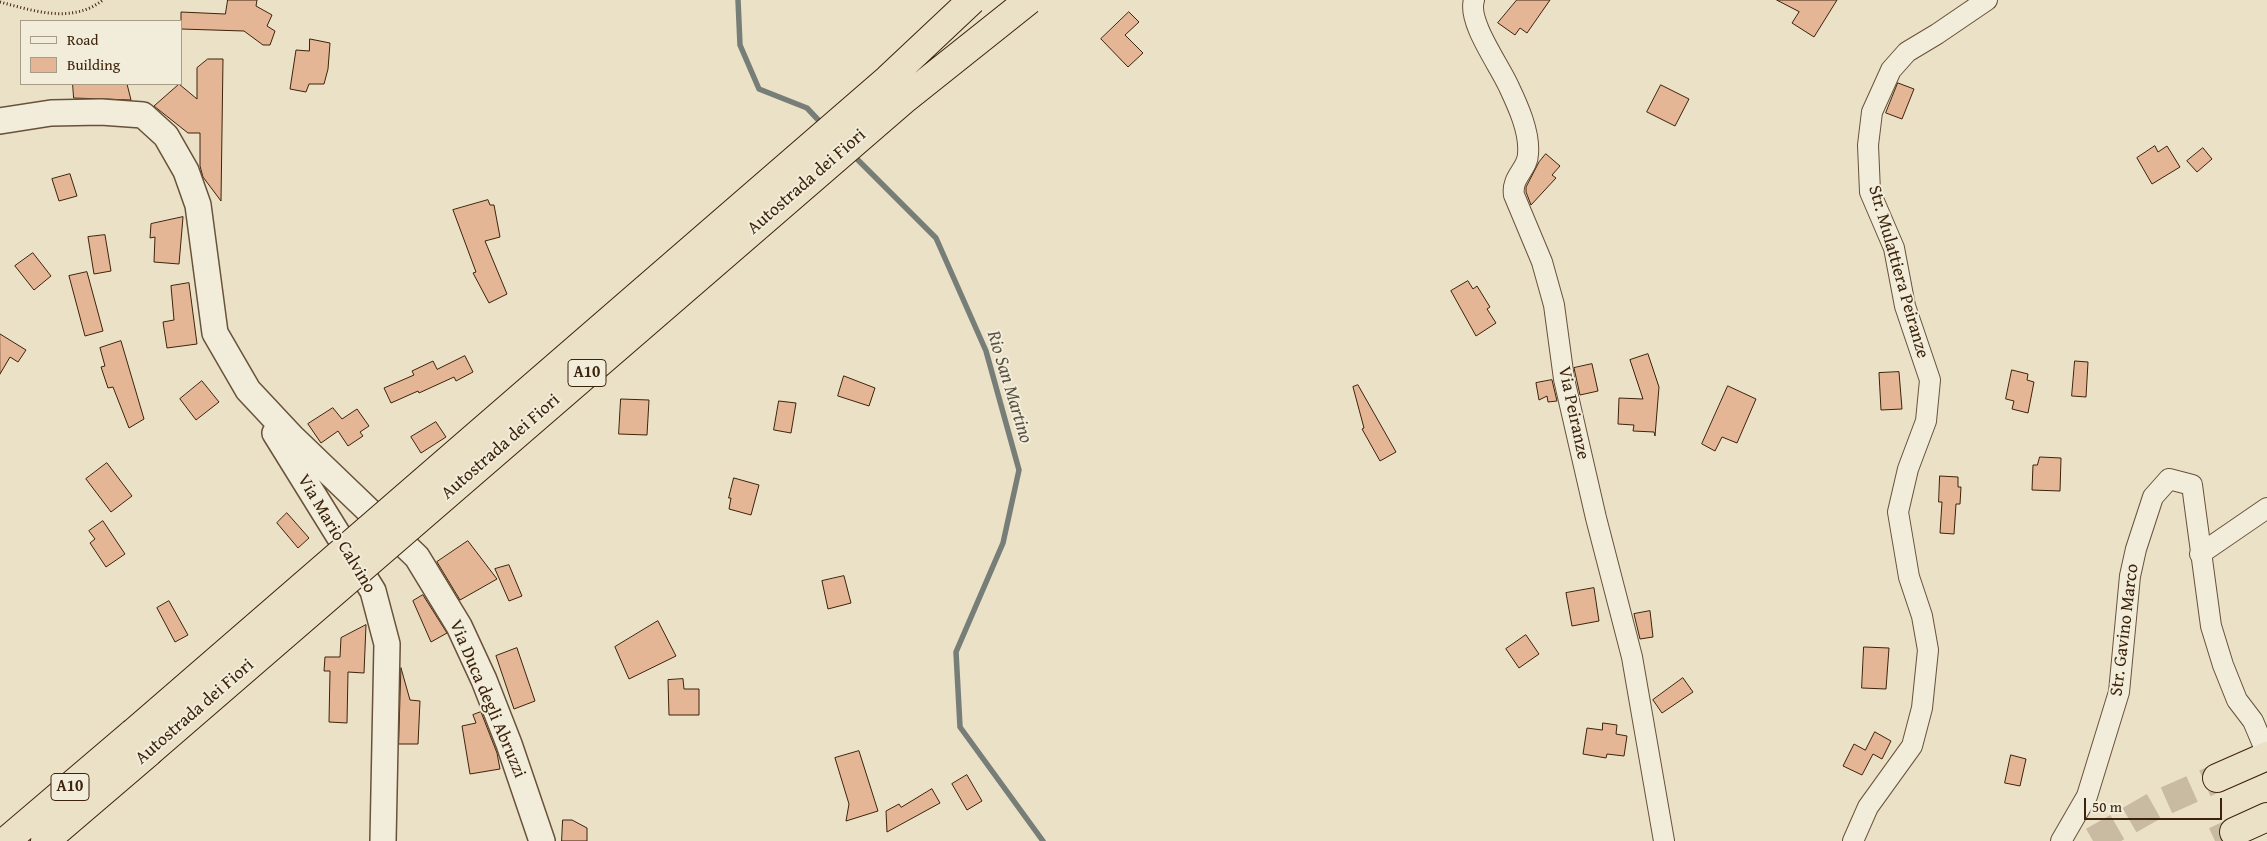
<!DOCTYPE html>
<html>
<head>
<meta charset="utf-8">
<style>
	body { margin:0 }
	#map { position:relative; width:2267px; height:841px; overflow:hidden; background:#ebe1c7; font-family:"Gentium Book Plus",serif }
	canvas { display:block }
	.legend { position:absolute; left:20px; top:20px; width:162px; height:65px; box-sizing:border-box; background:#f2ecdb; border:1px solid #a99c87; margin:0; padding:6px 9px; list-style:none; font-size:15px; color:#3c230a }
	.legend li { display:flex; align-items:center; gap:10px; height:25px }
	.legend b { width:25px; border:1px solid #a99c87 }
	.scale { position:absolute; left:2084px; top:798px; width:138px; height:22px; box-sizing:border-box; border:2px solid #3c230a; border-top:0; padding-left:6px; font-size:15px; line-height:18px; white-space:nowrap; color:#3c230a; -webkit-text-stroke:4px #f2ecdb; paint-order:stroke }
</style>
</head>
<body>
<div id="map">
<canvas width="2267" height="841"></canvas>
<ul class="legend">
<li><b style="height:6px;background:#f2ecdb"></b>Road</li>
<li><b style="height:14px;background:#e5b696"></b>Building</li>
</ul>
<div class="scale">50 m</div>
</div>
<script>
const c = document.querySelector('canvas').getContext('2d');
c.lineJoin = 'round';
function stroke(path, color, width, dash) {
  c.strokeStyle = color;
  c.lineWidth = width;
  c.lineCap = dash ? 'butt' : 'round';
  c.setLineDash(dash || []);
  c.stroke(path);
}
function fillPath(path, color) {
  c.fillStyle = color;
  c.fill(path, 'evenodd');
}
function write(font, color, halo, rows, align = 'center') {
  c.font = font + ' "Gentium Book Plus",serif';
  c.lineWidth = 4;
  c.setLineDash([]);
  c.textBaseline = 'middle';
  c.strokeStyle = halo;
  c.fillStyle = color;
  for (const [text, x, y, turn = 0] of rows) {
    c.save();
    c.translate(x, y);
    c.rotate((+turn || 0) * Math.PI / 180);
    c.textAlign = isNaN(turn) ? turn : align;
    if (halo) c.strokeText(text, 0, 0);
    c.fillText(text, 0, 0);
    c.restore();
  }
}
stroke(new Path2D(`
	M738,0L740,45L759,89L807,108L823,125
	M853,155L936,238L986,351L1019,470L1003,543L956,652L960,727L1043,841`), '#777e77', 5.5);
const building = new Path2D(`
	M228,0H257L256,6L272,15L267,26L275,31L270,45H263L244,31L181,29V12L225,14Z
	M1517,0H1550L1527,33L1520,28L1515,35L1498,23Z
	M1777,0H1837L1814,37L1792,23L1799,12Z
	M1129,12L1139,22L1125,35L1143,53L1128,67L1101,39Z
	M310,39L330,43L328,69L324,84H309L306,92L290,89L296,50L309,51Z
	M208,59H223L221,201L203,177L200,166V133H188L154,106L179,84L197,99V68Z
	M1898,83L1914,89L1902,119L1886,113Z
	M73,84H127L131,100L74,98Z
	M1661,85L1689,99L1675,126L1647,112Z
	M2155,146L2158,152L2167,146L2180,167L2152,184L2137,158Z
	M2203,148L2212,159L2197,172L2187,161Z
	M1546,154L1560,166L1552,175L1556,178L1531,205L1526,192V187L1539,162Z
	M70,174L77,196L59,201L52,179Z
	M488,200L490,205H494L500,237L485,241L507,294L489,303L473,273L476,272L453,210Z
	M183,217L179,264L154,262L155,237L150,238L151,224Z
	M105,235L111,271L94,274L88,237Z
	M33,253L51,276L34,290L15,266Z
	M87,272L103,331L85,336L69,276Z
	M1468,281L1473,289L1477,286L1490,307L1487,309L1496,323L1476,336L1451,291Z
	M189,283L197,344L167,348L163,322L174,320L171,286Z
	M0,334L26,350L18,362L10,357L0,374Z
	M121,341L144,419L129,428L113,387L108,388L101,367L105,366L100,348Z
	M1648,354L1659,387L1655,436L1654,432L1633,431L1634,425L1618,424L1619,398L1643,399L1630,360Z
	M465,356L473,372L456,381L454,377L419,393L418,391L391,403L384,388L414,375L412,371L433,361L437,369Z
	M2075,361L2088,362L2086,397L2072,396Z
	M1592,364L1598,391L1580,395L1574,368Z
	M2012,370L2028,374L2027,380L2034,382L2028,413L2012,409L2014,401L2006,399Z
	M1899,372L1902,409L1881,410L1879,373Z
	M844,376L875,388L869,406L838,396Z
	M1552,380L1557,401L1548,402L1547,396L1539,400L1536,383Z
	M202,381L219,402L196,420L180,399Z
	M1358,385L1396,452L1380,461L1362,429L1364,428L1353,387Z
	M1728,386L1756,399L1737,443L1722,437L1715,451L1702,444Z
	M621,399L649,400L647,435L619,434Z
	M779,401L796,403L791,433L774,430Z
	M333,408L342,419L357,409L369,426L360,432L363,436L348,446L338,431L321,443L308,424Z
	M436,422L446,437L421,453L411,437Z
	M2040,457L2061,458L2060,491L2032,490L2033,465H2037Z
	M107,463L132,496L111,512L86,479Z
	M1940,476L1958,477V487H1961L1960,504H1956L1954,534L1940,533L1942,502H1939Z
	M734,478L759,485L751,515L729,509L731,498H729Z
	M287,513L309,538L298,548L277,523Z
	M103,521L125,554L106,567L90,543L95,539L89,531Z
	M468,541L497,579L460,600L437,562Z
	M509,565L522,596L509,601L495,569Z
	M844,576L851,603L828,609L822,581Z
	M1594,588L1599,621L1572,626L1566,593Z
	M423,595L447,633L431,642L413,601Z
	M169,601L188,635L175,642L157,608Z
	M1650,611L1653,637L1640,639L1634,614Z
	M658,621L676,656L629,679L615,647Z
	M366,625L364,673L348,672L347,723L329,722L330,671H324L325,657H340L341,638Z
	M1526,635L1539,654L1519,668L1506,649Z
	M1864,647L1889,648L1886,689L1862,688Z
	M517,648L535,701L514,709L496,656Z
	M401,668L410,700L420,701L418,744H399Z
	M1683,678L1693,692L1662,713L1653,700Z
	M683,679L684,689H699V715H669L668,680Z
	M481,712L497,753L500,769L470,774L462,726L476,723L473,715Z
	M1603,723L1617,725L1616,734L1627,736L1624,756L1607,754L1606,758L1583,754L1587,728L1602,730Z
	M1875,732L1891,741L1882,759L1873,754L1862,775L1843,766L1854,744L1865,750Z
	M859,751L878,811L846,821L849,804L835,758Z
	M2011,755L2026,759L2020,786L2005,783Z
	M967,775L982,801L967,810L952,784Z
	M932,789L940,803L887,832L886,811L899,804L901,807Z
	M563,820H572L587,828V841H562Z`);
fillPath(building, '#e5b696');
stroke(building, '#3c230a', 1);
stroke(new Path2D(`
	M2093,841L2156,805L2217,778
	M2215,841L2234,832`), '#c8bba1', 28, [28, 14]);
const minor = new Path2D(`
	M1474,0C1467,22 1500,66 1509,87C1518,106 1530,132 1528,154C1528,169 1511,177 1514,195L1542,262L1554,305L1564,379L1596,518L1632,657L1664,841
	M2200,554L2267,508
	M1853,841L1868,807L1912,746L1922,708L1928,650L1922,616L1909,577L1898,512L1908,469L1926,421L1930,380L1905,306L1894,248L1870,192L1868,145L1872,112L1891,70L1907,52L1937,34L1987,0
	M2061,841L2087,796L2119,692L2130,576L2136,549L2153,497L2169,479L2192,485L2211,626L2223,665L2237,700L2253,721L2267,754`);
const tertiary = new Path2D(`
	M0,121L51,113L101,112L143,115L166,136L186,171L198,205L215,333L248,390L292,437L417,557L459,626L484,680L509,744L542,841
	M275,433L373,591L387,644L383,841`);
const trunk = new Path2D(`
	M2217,778L2267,756
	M2234,832L2267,817`);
const motorway = new Path2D(`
	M6,841L133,733
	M45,841L149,752`);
stroke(minor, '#685239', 22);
stroke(tertiary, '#685239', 28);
stroke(trunk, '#3c230a', 30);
stroke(motorway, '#3c230a', 30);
stroke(new Path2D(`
	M0,2C34,11 72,24 103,0`), '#3c230a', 3, [1, 2.5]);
stroke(minor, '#f2ecdb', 20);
stroke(tertiary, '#f2ecdb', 25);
stroke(trunk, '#ebe1c7', 28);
stroke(motorway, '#ebe1c7', 28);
const motorwayBridge = new Path2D(`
	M133,733L888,79L972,0
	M149,752L906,98L1029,0`);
stroke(motorwayBridge, '#3c230a', 30, []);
stroke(motorwayBridge, '#ebe1c7', 28);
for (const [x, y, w] of [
	[587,373,38],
	[70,787,38]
]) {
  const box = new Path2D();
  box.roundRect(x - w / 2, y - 13.5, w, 27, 4);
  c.fillStyle = '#f2ecdb';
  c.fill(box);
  stroke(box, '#3c230a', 1);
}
write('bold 16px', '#3c230a', null, [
	["A10",587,373],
	["A10",70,787]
]);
write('18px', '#3c230a', '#f2ecdb', [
	["Autostrada dei Fiori",807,182,-41],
	["Str. Mulattiera Peiranze",1898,272,74],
	["Via Peiranze",1573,413,78],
	["Autostrada dei Fiori",501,447,-41],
	["Via Mario Calvino",336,534,59],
	["Str. Gavino Marco",2125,630,-83],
	["Via Duca degli Abruzzi",487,699,67],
	["Autostrada dei Fiori",195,712,-41]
]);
write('italic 19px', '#595141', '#f2ecdb', [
	["Rio San Martino",1009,387,73]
]);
</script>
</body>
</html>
